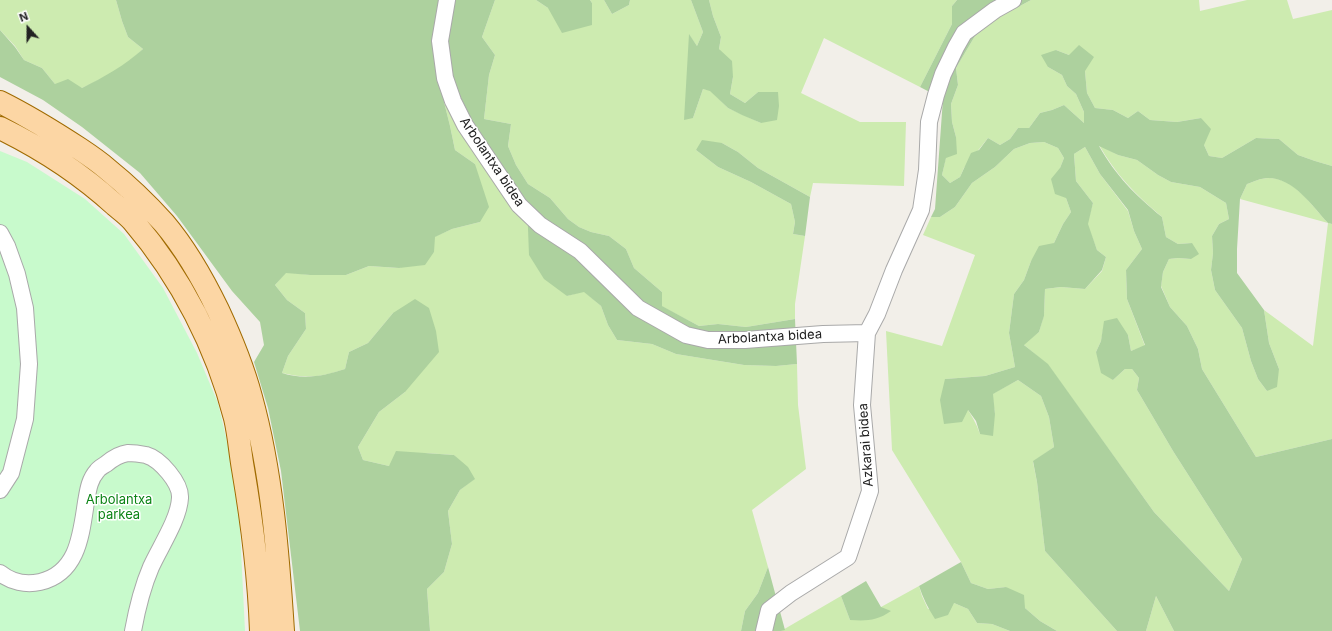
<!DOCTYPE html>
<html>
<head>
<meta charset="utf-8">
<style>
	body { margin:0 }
	#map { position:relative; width:1332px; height:631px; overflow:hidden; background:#f2efe9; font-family:Inter,sans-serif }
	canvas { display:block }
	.north { position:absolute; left:8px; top:8px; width:40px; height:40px; -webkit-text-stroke:3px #fff; paint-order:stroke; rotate:339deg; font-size:11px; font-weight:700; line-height:16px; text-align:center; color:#222 }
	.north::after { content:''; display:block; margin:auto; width:14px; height:18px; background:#222; clip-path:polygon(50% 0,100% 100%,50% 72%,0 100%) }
</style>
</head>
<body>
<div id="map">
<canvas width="1332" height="631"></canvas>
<div class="north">N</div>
</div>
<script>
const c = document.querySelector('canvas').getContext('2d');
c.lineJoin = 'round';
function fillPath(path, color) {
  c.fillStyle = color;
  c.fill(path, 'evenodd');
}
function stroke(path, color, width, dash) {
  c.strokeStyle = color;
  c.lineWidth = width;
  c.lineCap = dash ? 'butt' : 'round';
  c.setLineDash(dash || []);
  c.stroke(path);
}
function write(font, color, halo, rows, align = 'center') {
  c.font = font + ' Inter,sans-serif';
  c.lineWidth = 3;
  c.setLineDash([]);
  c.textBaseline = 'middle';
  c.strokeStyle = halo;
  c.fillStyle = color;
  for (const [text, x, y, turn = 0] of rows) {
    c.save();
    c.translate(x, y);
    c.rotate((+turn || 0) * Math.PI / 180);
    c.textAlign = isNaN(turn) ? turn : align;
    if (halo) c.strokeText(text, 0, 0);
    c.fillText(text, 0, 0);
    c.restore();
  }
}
fillPath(new Path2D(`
	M0,0H116L122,21L128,37L143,49L130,61L107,76L82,88L55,84L42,68L24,60L15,46L0,30Z
	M495,0H536L548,8L592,3L590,0H604L612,14L629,5L630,0H691L703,32L697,46L689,35L693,118L703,89L710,90L728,108L761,123L758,92L745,103L730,94L733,77L719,49L721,37L713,16L709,0H957L952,6V24L920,87L824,38L801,93L860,122H906L904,186L813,183L810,197L758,168L738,152L722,143L696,150L718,167L751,182L791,204L795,222L793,234L805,236L795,304V319L746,327L718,324L699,326L661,306L662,292L634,268L626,249L609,236L591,232L579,227L568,219L550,198L528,184L516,165L508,146L511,124L484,119L489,75L495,55L482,37Z
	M1031,0H1199L1200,11L1247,0H1287L1293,19L1332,10V166L1315,161L1298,155L1279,139L1256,138L1222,158L1209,156L1204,145L1201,118L1177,122L1150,120L1138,111L1128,118L1113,110L1095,108L1087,93L1085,71L1069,55L1056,50L1048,67L1062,75L1067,86L1076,94L1084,112V123L1064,105L1052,110L1040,113L1029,128H1018L1010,139L1000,145L988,138L964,168L960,177L950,183L942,175L946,157L956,137L952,122L951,104L958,85L956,68L975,36L996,19Z
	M455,90L527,203L528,227L567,296L584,291L601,306L608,325L617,340L652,344L676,354L744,365L776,366L797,364L798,405L806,469L752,510L768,567L758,593L745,611L741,631H430L427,589L444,572L452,544L448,511L460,490L474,479L454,455L425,453L389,466L363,460L358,447L379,412L405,392L393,313L368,343L349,352L345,369C321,377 308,379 282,373L288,356L306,329L305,313L287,300L275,285L286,272L310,275H346L369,266L399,268L434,252V237L452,229L480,222L475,164L455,150L450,126L444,102Z
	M1044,142L1058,148L1064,158L1060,168L1066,198L1071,212L1063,224L1054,243L1031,261L1024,280L1014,294L1009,333L1015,367L985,376L945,379C958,397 973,413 980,434L995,414L992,394L1018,380L1041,396L1049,417L1054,447L1033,462L1037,482L1045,551L1117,631H1057L1040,621L1025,608L1006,587L988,589L971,583L961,562L892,450L886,331L942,346L975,255L923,235L931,217H940L955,207L972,183L995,167L1014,149L1030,143Z
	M1099,145L1118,155L1137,160L1158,175L1171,182L1200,187L1226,203L1229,219L1219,224L1212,236L1213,253L1211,270L1215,290L1242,328L1251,361L1258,379L1267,391L1279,369L1269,343L1264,310L1313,346L1328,223L1240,199L1247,184C1253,182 1261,178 1268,178C1294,177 1312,206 1328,223L1332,224V439L1256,457L1202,369L1198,349L1187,326L1170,307L1161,286L1163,272L1169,259L1178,258L1191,259L1192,243L1178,244L1166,237L1162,217C1136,195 1116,175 1099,145Z
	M1085,147L1100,174L1128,211L1134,231L1142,249L1126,270L1127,299L1145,346L1131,351L1128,335L1105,321L1101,341L1096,352L1113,380L1125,369H1132L1139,378L1137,390L1173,451L1242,559L1229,591L1154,512L1048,365L1023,344L1039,332L1044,315L1045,289L1061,287L1085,289L1102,271L1106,257L1097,250L1087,224L1093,203L1076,181L1074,154Z
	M919,586L922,596L928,609L954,603L968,609L977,623L992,624L1010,631H781L841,596L850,620L881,607Z
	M1156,596L1174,631H1146Z`), '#cdebb0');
fillPath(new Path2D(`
	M116,0H495L482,37L495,55L489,75L484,119L511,124L508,146L516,165L528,184L550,198L568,219L579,227L591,232L609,236L626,249L634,268L662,292V306L699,326L718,324L746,327L795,319L797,364L776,366L744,365L676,354L652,344L617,340L608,325L601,306L584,292L567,296L544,279L529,255L527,203L468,115L455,90L444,102L450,126L455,150L475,164L489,207L480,222L452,229L435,237L434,252L425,265L399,268L369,266L346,275H310L286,273L275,285L287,300L305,313L306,329L288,356L282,373C304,380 324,376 345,369L349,352L368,343L393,313L415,299L429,308L436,331L439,352L405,392L379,412L358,447L363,460L389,466L396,451L454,455L468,467L475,479L460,490L448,511L452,544L444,572L427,589L430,631H300L281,471L268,408L254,362L264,345L260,322L232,291L177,216L140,173L82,127L43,100L0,77V30L15,47L24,60L42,68L55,84L68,79L82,88C104,77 124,66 143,49L128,37L122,21Z
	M536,0H590L592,3V25L562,33L548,8Z
	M604,0H630L629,5L612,14Z
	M691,0H709L713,16L721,37L719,49L732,61L733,77L730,94L745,103L758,92H778L779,106L777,120L761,123L742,115L728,108L710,91L703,89L693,118L684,120L689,34L697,46L703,32Z
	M957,0H1031L996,19L975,36L956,68L958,85L951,104L952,122L956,137L957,154L946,158L942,175L950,183L960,177L971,153L979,150L988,138L1000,145L1010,139L1018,128H1029L1040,113L1052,110L1064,105L1084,123V112L1076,94L1067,86L1062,75L1048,67L1041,55L1056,50L1069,55L1079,45L1094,57L1085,71L1087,93L1095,108L1113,110L1128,118L1138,111L1150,120L1177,122L1201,118L1211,129L1204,145L1209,156L1222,158L1256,138L1279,139L1298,155L1315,161L1332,166V224L1328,223C1312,206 1294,178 1268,178C1261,178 1253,182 1247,184L1240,199L1237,249V273L1264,310L1269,343L1279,369L1277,387L1267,391L1258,379L1251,361L1242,328L1215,290L1211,270L1213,253L1212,236L1219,224L1229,219L1226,203L1200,187L1171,182L1158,175L1137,160L1118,155L1099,146C1116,176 1135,195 1162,217L1166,237L1178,244L1192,243L1199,254L1191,259L1178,258L1169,259L1163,272L1161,287L1170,307L1187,326L1198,349L1202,369L1256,457L1332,439V631H1174L1156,596L1146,631H1117L1045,551L1037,482L1033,461L1054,447L1049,417L1041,396L1018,380L993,394L995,414L993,436L980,434L976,421L968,410L962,422L944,424L940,400L945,379L985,376L1015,367L1009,333L1014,294L1024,280L1031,261L1039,246L1054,243L1063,224L1071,212L1066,198L1055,194L1051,179L1060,168L1064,158L1058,148L1044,142L1030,143L1014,149L995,167L972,183L955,207L940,217H931L935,209L943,99L920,87L952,24V6ZM1085,147L1100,174L1128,210L1134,231L1142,249L1126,270L1127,299L1145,345L1131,351L1128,335L1117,318L1104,321L1101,341L1096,352L1101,373L1113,380L1125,369H1132L1139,378L1137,390L1173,451L1242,559L1229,591L1154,512L1048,364L1024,345L1039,332L1044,316L1045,289L1061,287L1085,289L1102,270L1106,257L1097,250L1088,224L1093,203L1076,181L1074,154Z
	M702,140L722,143L738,152L758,168L810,197L805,236L793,234L795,222L791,204L751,182L718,167L696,150Z
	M961,562L971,583L988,589L1006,587L1024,595L1025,608L1040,621L1057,631H1010L992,624L977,623L968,609L954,603L948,615L935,619C928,608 923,598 919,586Z
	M768,567L785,630L781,631H741L745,611L758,593Z
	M866,581L881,607L891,611C877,621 866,621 850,620L841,596Z`), '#add19e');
fillPath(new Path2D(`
	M0,151L27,162L85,199L124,234L163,288L197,353L218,403L238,489L245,631H0Z`), '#c8facc');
const street = new Path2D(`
	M447,0L440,41L445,78L453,101L465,125L519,205L540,225L580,251L638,308L686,335L708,340H745L823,334L867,333
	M0,233L7,246L17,274L25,308L29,364L25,419L11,473L0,490
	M0,573C11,582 26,585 40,582C78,573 81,535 86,502C88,491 89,480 97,471C99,468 103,466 106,464C112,459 120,454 128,453C133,453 141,454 146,455C160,459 181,483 180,498C179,519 160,547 151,567C142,588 137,609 133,631
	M764,631L769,610L791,593L848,557L870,491L862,405L867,333L877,314L894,270L921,210L927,170L929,122L936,95L943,74L956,47L964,33L995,10L1013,0`);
const primary = new Path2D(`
	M0,102C28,116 54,132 80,149C89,155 98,161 106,168C127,185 146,203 164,223C186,249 203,279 218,310C231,338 243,367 251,397C272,473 278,553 283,631
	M0,128C41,148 81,174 115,205C121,210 128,215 133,221C181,277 217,347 235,418C239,435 240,452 243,469C252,522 259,577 261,631`);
stroke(street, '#a9a9a9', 18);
stroke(primary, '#a06b00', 24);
stroke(street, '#fff', 16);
stroke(primary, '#fcd6a4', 22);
write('13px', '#222', '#fff', [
	["Arbolantxa bidea",492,162,56],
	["Arbolantxa bidea",770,337,-3],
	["Azkarai bidea",866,445,-94]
]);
write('13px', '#0c8416', '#fff', [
	["Arbolantxa",119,500],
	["parkea",119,515]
]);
</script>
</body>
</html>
